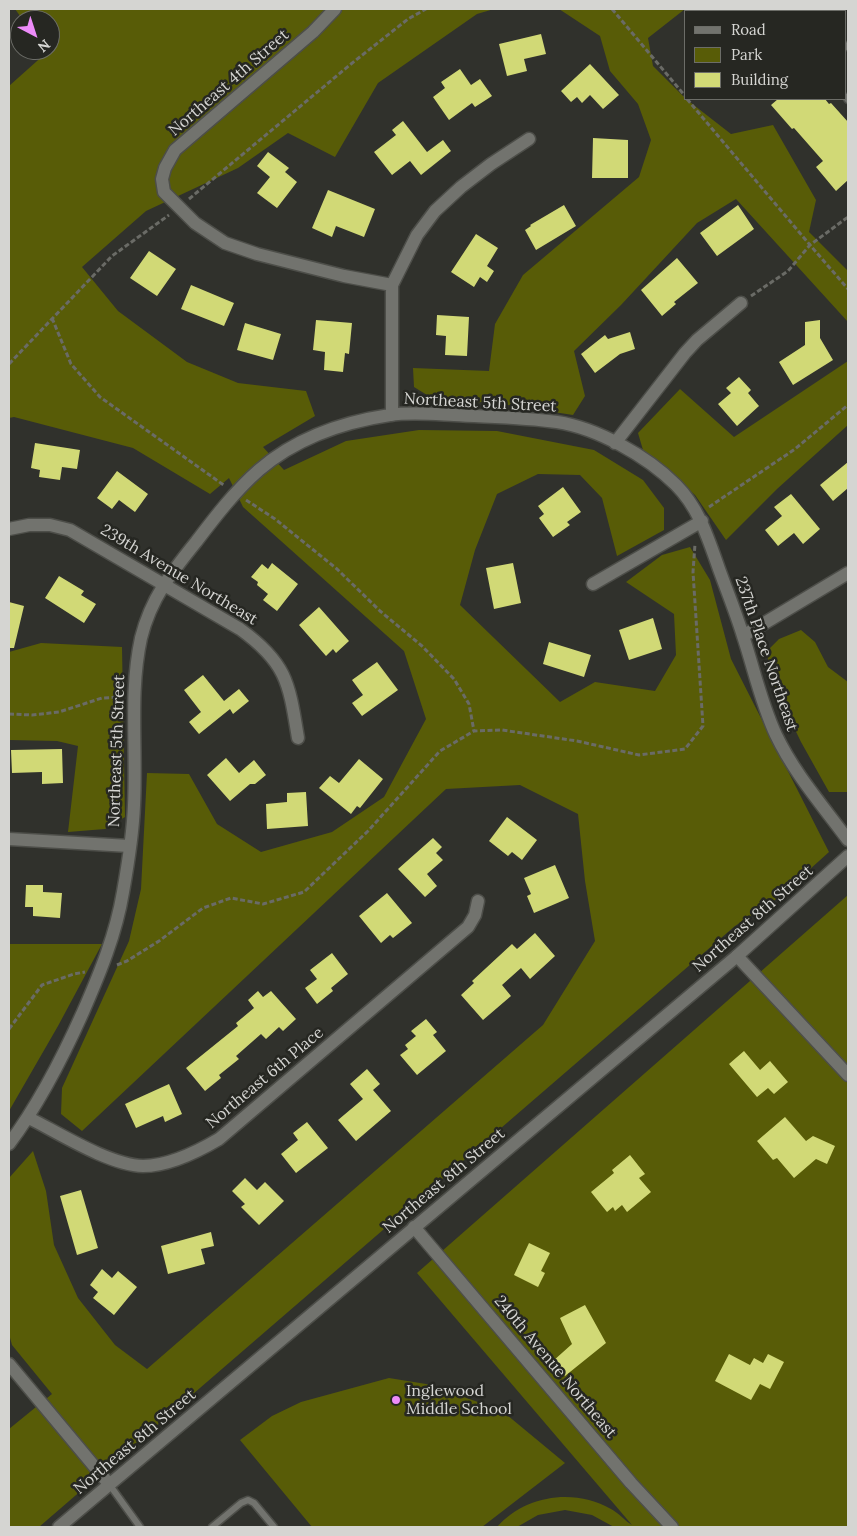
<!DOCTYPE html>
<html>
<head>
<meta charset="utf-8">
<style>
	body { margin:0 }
	#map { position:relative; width:857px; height:1536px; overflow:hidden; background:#30312c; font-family:Lora,serif }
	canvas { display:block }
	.frame { position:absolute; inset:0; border:10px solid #d5d5d2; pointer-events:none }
	.legend { position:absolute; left:684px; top:10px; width:162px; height:90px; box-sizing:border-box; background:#262722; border:1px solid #6c6d68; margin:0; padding:6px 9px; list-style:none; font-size:15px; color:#d5d5d2 }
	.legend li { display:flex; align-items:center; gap:10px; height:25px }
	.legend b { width:25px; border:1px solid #6c6d68 }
	.north { position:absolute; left:10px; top:10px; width:50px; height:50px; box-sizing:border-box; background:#262722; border:1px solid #6c6d68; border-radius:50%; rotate:140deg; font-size:14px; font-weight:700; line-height:20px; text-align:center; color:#d5d5d2 }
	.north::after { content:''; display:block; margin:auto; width:18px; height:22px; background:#ed8cf9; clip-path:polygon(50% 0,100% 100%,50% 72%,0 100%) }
</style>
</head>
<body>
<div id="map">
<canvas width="857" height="1536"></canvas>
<div class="frame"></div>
<ul class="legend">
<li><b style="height:6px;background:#72736e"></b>Road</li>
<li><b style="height:14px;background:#585c07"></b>Park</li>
<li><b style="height:14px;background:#d1d976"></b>Building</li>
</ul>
<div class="north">N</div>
</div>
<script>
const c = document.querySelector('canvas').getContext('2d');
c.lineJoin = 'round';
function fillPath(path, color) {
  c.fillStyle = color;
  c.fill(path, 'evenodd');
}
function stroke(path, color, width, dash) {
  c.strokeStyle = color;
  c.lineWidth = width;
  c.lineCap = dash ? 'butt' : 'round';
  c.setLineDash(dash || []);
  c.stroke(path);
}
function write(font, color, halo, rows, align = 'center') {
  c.font = font + ' Lora,serif';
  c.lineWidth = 5;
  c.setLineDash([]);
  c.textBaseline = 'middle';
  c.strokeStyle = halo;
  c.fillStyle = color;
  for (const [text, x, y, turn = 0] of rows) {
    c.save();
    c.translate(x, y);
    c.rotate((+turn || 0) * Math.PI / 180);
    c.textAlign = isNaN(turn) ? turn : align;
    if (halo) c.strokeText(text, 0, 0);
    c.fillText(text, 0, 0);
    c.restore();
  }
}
fillPath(new Path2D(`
	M15,9H494L477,14L378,83L335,157L288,133L238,168L146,211L82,267L118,311L187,362L238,383L306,391L315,416L263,447L284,470L346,441L419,430L497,431L594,450L643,480L664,508V530L617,556L602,498L580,475L538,474L497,494L475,550L460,605L560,702L595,682L655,691L676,655L674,614L626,582L662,555L690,547L710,580L731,659L829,852L778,898L735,926L39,1527H9V1429L52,1394L12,1345L9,1334V1178L33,1151L46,1191L54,1245L78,1298L115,1345L147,1369L543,1025L595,941L585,881L578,814L520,785L446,789L82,1131L61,1114L62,1088L129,941L141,889L147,773L189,774L217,824L261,852L332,832L384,797L426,719L404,651L243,507L229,478L210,494L133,448L14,417L9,418V86L46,53L44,50H50V20H23Z
	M559,9H685L648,38L653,66L686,99L731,134L773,125L816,200L809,232L848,271V322L736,199L697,223L621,305L574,351L585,396L573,415L489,402L440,403L414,387L413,368L489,371L495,324L523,275L639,177L651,140L638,104L610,71L600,36Z
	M848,361V425L777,489L726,540L695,495L643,450L638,433L680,389L734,437Z
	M801,630L815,642L828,667L848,682V792H829L801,742L770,678L767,651L779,639Z
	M41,643L122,647L125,817L105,829L68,832L78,746L57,741L9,740V652Z
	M848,895V1527H614L592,1515L565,1510L538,1515L517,1527H497C525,1495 575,1488 611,1509C619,1513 625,1521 632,1525L417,1273Z
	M9,944H102L58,1026L9,1111Z
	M389,1378L426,1384L501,1410L565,1463L482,1527H312L240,1440L272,1416L301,1402Z`), '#585c07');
fillPath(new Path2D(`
	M541,34L546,54L524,59L527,71L507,76L499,44Z
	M590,64L619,95L603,109L590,95L582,103L577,97L571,102L561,91Z
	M460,69L471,85L480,79L492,96L475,107L472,103L449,120L433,97L445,88L441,82Z
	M778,99H825L829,104L831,103L848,122V180L836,191L816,167L823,161L794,128L792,129L771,105Z
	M403,121L427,152L443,140L451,151L421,175L410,161L392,175L374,152L396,135L392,130Z
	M593,138L628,140V178H592Z
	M268,152L289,168L285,172L297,182L277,208L257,193L270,177L257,166Z
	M328,190L375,209L364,237L336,226L332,237L312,228Z
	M564,205L576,226L536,250L525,230L531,226L530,225Z
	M738,205L754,229L717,256L700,233Z
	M476,234L498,248L487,266L494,271L487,282L480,277L474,287L451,272Z
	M149,251L176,269L157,296L130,278Z
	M677,258L698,283L674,302L676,304L662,316L641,290Z
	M191,285L234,303L224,326L181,309Z
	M437,315L469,317L467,356L445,355L446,336L436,335Z
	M316,320L352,323L349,354L345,353L343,372L324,370L325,352L313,350Z
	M820,320V338L833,360L793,385L779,362L805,345V322Z
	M245,323L281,334L273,360L237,350Z
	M630,332L635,349L620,354L595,373L581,354L605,335L608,339Z
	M739,377L751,390L748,393L759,406L737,426L718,404L731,393L726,388Z
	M35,443L80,450L77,469L62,467L60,480L39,477L40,470L31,468Z
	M848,462V488L833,501L820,485Z
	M117,471L148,494L135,512L119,500L112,509L97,498Z
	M563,487L581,512L567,522L570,525L553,537L539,518L544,514L538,506Z
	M791,494L820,529L803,544L794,533L778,546L765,530L782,516L774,507Z
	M272,563L298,584L277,611L263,600L268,594L257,585L258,582L251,577L262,564L268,569Z
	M513,563L521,603L494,609L486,568Z
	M59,576L84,591L81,595L96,604L84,623L45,598Z
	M9,602L24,606L14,648H9Z
	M319,607L349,641L336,653L333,649L326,656L299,625Z
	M653,618L662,649L629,660L619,630Z
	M549,642L591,655L584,677L543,664Z
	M377,662L398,690L362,716L352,703L363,695L352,680Z
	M203,675L224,701L239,689L249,701L233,714L230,709L199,734L189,722L201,712L184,690Z
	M62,749L63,783L42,784V772L12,773L11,750Z
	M226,758L239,773L254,760L266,775L255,784H250L230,801L207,775Z
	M359,759L383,779L360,808L357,806L351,814L319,788L330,776L339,783Z
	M306,792L308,826L267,829L266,804L287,802V793Z
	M507,817L537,840L522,860L512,852L508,856L489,841Z
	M433,838L442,847L436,853L443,860L427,874L437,886L425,897L398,869Z
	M555,865L569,898L534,913L527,896L531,894L524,878Z
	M26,885H43V892L62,893L60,918L33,916V907H25Z
	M387,893L412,923L393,938L390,935L381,943L359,916Z
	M535,933L555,956L530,979L521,968L502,985L511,996L483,1020L461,995L474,983L472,981L512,944L517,949Z
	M332,953L348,974L331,988L333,991L317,1004L305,988L317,979L310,970Z
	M258,991L263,997L271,991L296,1019L283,1031L279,1027L266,1039L261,1034L236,1056L239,1059L219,1075L221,1078L205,1091L186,1068L238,1026L236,1023L254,1008L248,1000Z
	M426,1019L437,1032L433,1035L446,1051L417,1075L400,1055L408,1049L405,1045L416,1036L411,1031Z
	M744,1051L760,1070L770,1061L788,1082L774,1094L768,1088L757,1097L729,1064Z
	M367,1069L380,1084L373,1090L391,1111L356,1141L338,1120L363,1099L350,1084Z
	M169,1084L182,1114L165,1122L163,1116L136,1128L125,1104Z
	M785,1117L806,1141L813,1136L835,1146L827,1164L816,1159L794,1178L777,1158L773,1160L757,1141Z
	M307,1122L328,1148L296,1173L281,1154L298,1140L293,1133Z
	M630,1155L645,1174L639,1178L651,1192L627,1212L622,1205L615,1211L613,1207L607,1212L591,1192L614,1173L612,1170Z
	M245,1178L257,1190L265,1182L284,1201L259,1225L241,1207L245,1204L232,1191Z
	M81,1190L98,1248L77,1255L60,1196Z
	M211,1232L214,1246L201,1249L205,1264L168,1274L161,1246Z
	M529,1243L550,1253L541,1271L545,1273L538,1287L514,1275Z
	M102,1269L112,1278L118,1271L137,1287L114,1315L93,1298L98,1292L90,1285Z
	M585,1305L606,1343L565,1376L553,1361L572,1344L560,1318Z
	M729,1354L750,1365L754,1358L763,1363L768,1354L784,1362L770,1389L760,1384L751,1400L715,1381Z`), '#d1d976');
const service = new Path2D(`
	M846,47L848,45
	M846,97L848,100
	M109,1484L140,1527
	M212,1527L241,1503L248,1500L254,1503L274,1527`);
const minor = new Path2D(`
	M335,9L313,32L175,150L165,168L162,179L164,192L195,223L225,243L257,254L344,276L392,285
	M707,11L710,9
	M392,415V285L417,235L435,211L461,187L491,164L529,139
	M615,443L685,353L697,340L741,303
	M9,529L29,525H50L70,530L240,629C287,663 289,683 298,738
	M593,584L702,521
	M743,636L848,573
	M9,839L129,846
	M737,956L848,1075
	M29,1118C59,1133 109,1165 143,1166C169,1166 197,1152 219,1139L468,927L475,915L478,901
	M9,1144C39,1104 62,1059 83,1012C100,973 116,934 123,892C128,864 133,833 134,805C137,749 129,693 141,638C151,598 171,573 196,542C215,517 235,491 259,470C295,439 343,422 390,415C410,412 433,414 454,415C488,417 523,417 557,422C597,428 647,456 676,485C699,508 708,538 719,569C727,591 736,613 743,636C754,669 761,703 776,735C794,773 823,806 848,840
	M414,1227L631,1483L672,1527
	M9,1364L109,1484`);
const tertiary = new Path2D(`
	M59,1527L737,956L848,856`);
stroke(service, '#4d4e49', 9);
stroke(minor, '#4d4e49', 15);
stroke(tertiary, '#4d4e49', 15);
stroke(new Path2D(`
	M612,9L686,97
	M687,99L810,245L848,217
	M189,199L351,64L408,19L426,9
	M751,296L788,271L810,245L848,289
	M52,318L71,364L100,397L225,486
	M9,364L112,256L169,215
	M246,500L275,519L337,569L380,611L422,646L454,679L469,704L474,731
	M709,507L795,449L848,405
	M9,714L32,715L59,712L102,698L121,697
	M117,965L127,961L159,941L203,908L231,898L263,904L304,892L368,831L440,751L474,731L502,730L577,741L639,755L685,749L703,726L693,572L695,544
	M9,1029L42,985L74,974L85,972`), '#6a6b66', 3, [5, 2.5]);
stroke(service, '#72736e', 6);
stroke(minor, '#72736e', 12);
stroke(tertiary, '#72736e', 12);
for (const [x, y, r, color] of [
	[396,1400,5,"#ed8cf9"]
]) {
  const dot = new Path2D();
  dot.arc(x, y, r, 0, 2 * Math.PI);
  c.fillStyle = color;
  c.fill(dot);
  stroke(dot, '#262722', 2);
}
write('16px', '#d5d5d2', '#262722', [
	["Northeast 4th Street",229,83,-41],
	["Northeast 5th Street",480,403,3],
	["239th Avenue Northeast",179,575,31],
	["237th Place Northeast",766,654,71],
	["Northeast 5th Street",117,751,-88],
	["Northeast 8th Street",753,919,-41],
	["Northeast 6th Place",265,1078,-40],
	["Northeast 8th Street",444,1181,-40],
	["240th Avenue Northeast",555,1367,50],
	["Northeast 8th Street",135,1442,-40]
]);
write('16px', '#d5d5d2', '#262722', [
	["Inglewood",406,1391],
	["Middle School",406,1409]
], 'left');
</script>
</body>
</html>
